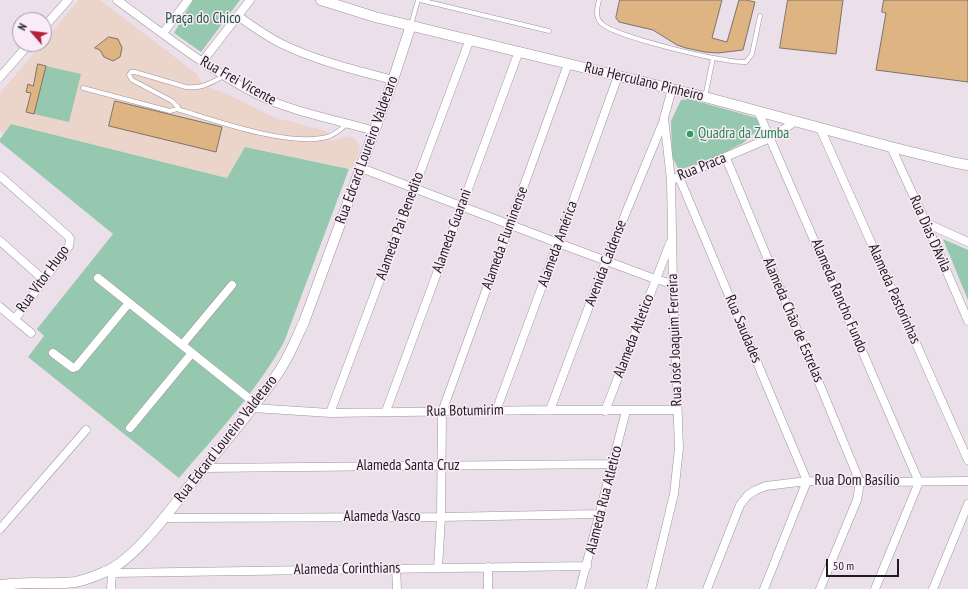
<!DOCTYPE html>
<html>
<head>
<meta charset="utf-8">
<style>
	body { margin:0 }
	#map { position:relative; width:968px; height:589px; overflow:hidden; background:#ebdfea; font-family:"PT Sans Narrow",sans-serif }
	canvas { display:block }
	.north { position:absolute; left:12px; top:12px; width:40px; height:40px; box-sizing:border-box; background:#f9ecf7; border:1px solid #a298a1; border-radius:50%; rotate:298deg; font-size:11px; font-weight:700; line-height:16px; text-align:center; color:#201b1f }
	.north::after { content:''; display:block; margin:auto; width:14px; height:18px; background:#b4213a; clip-path:polygon(50% 0,100% 100%,50% 72%,0 100%) }
	.scale { position:absolute; left:826px; top:559px; width:73px; height:18px; box-sizing:border-box; border:2px solid #201b1f; border-top:0; padding-left:5px; font-size:12px; line-height:14px; white-space:nowrap; color:#201b1f; -webkit-text-stroke:3px #f9ecf7; paint-order:stroke }
</style>
</head>
<body>
<div id="map">
<canvas width="968" height="589"></canvas>
<div class="north">N</div>
<div class="scale">50 m</div>
</div>
<script>
const c = document.querySelector('canvas').getContext('2d');
c.lineJoin = 'round';
function fillPath(path, color) {
  c.fillStyle = color;
  c.fill(path, 'evenodd');
}
function stroke(path, color, width, dash) {
  c.strokeStyle = color;
  c.lineWidth = width;
  c.lineCap = dash ? 'butt' : 'round';
  c.setLineDash(dash || []);
  c.stroke(path);
}
function write(font, color, halo, rows, align = 'center') {
  c.font = font + ' "PT Sans Narrow",sans-serif';
  c.lineWidth = 3;
  c.setLineDash([]);
  c.textBaseline = 'middle';
  c.strokeStyle = halo;
  c.fillStyle = color;
  for (const [text, x, y, turn = 0] of rows) {
    c.save();
    c.translate(x, y);
    c.rotate((+turn || 0) * Math.PI / 180);
    c.textAlign = isNaN(turn) ? turn : align;
    if (halo) c.strokeText(text, 0, 0);
    c.fillText(text, 0, 0);
    c.restore();
  }
}
fillPath(new Path2D(`
	M79,0H100L197,74L200,81L213,90L221,91L273,117L326,131L331,141L347,136L354,138L359,144L360,149L353,169L245,147L227,178L12,124L5,133L0,131V93L42,44H44V41Z`), '#ebd4c9');
fillPath(new Path2D(`
	M193,0H240L201,52L174,33Z
	M46,66L81,74L69,122L34,114Z
	M689,99L757,118L760,122V128L743,143L714,158L679,170L672,157L671,121L681,100Z
	M11,124L227,178L245,147L349,169L284,342C256,392 216,435 179,478L28,357L44,336L37,329L113,234L0,142V139Z
	M943,239L968,250V300Z`), '#95c8af');
const building = new Path2D(`
	M620,0H722L712,38L727,42L739,0H746L755,2L743,50L718,53L705,52L686,48L677,45L653,30L619,22L616,18Z
	M788,0H843L836,54L780,48Z
	M884,0H968V82L876,70L886,13L882,12Z
	M109,37L118,39L122,48L120,57L113,61L104,57L100,50L95,48Z
	M38,64L46,66L34,114L26,112L31,93L26,92L28,84L33,86Z
	M115,101L222,127L216,152L109,126Z`);
fillPath(building, '#ddb482');
stroke(building, '#7d7369', 1);
const service = new Path2D(`
	M420,0L549,31
	M599,0C597,8 595,17 601,23C612,36 727,64 746,62L752,54L760,16
	M411,25L418,0
	M83,88L170,111L177,109L178,107L172,101L132,80L129,75L131,72H135L186,87C202,89 210,83 224,76
	M705,97L713,58
	M177,109C217,121 288,147 327,137C335,135 341,129 347,124`);
const minor = new Path2D(`
	M117,0C162,33 206,68 256,94C289,111 337,120 374,131
	M238,16C252,26 266,36 282,44C317,61 355,70 393,80
	M44,27L68,0
	M163,33L188,0
	M202,62L250,0
	M0,77L29,44
	M758,111L919,482L875,589
	M820,128L968,460
	M891,147L926,223L968,321
	M726,158L860,482L857,500L820,589
	M361,168L558,243L655,279L673,284
	M0,176L68,236L70,239L69,246L15,319
	M679,177L807,481L764,589
	M674,179L770,138L796,121
	M926,223L968,242
	M0,241L44,280
	M98,278L256,404
	M0,307L31,333
	M182,345L232,285
	M53,353L73,368L76,367L129,303
	M253,408L330,413L550,410H677
	M550,410L606,261L664,120
	M386,411L519,51
	M496,411L558,243L618,76
	M605,411L670,243
	M330,413L470,39
	M130,428L192,353
	M204,468L613,464
	M163,518L441,517L600,514
	M0,529L86,430
	M396,568L397,589
	M438,568L441,517L442,412L568,64
	M109,570L112,573L587,566
	M111,589L112,573
	M488,589V567
	M580,589L626,411
	M651,589L674,494L679,448L673,284L671,180L664,118L672,89
	M707,589L740,505L748,495L756,490L766,486L807,481L860,482L968,481
	M933,589L968,504`);
const tertiary = new Path2D(`
	M321,0L375,17L705,97L891,147L956,163L968,165
	M0,585C11,584 22,583 33,583C47,583 61,584 75,582C86,580 97,575 107,571C138,557 174,504 196,478C224,443 253,410 278,373C289,357 296,339 304,322L393,80L411,25`);
stroke(service, '#9f939d', 5);
stroke(minor, '#9f939d', 9);
stroke(tertiary, '#9f939d', 11);
stroke(service, '#fff', 4);
stroke(minor, '#fff', 8);
stroke(tertiary, '#fff', 10);
for (const [x, y, r, color] of [
	[690,134,4,"#2e9e5b"]
]) {
  const dot = new Path2D();
  dot.arc(x, y, r, 0, 2 * Math.PI);
  c.fillStyle = color;
  c.fill(dot);
  stroke(dot, '#f9ecf7', 1.5);
}
write('15px', '#1d513c', '#f9ecf7', [
	["Praça do Chico",203,19]
]);
write('15px', '#201b1f', '#f9ecf7', [
	["Rua Frei Vicente",238,81,29],
	["Rua Herculano Pinheiro",644,82,14],
	["Rua Edcard Loureiro Valdetaro",367,150,-70],
	["Rua Praca",702,167,-22],
	["Alameda Pai Benedito",400,226,-70],
	["Alameda Guarani",452,231,-70],
	["Rua Dias D'Avila",930,234,66],
	["Alameda Fluminense",505,238,-70],
	["Alameda América",558,244,-70],
	["Avenida Caldense",606,263,-69],
	["Rua Vitor Hugo",43,279,-54],
	["Alameda Pastorinhas",894,294,66],
	["Alameda Rancho Fundo",839,296,67],
	["Alameda Chão de Estrelas",793,320,67],
	["Rua Saudades",743,329,67],
	["Alameda Atletico",634,336,-69],
	["Rua José Joaquim Ferreira",675,340,-92],
	["Rua Botumirim",465,411,-1],
	["Rua Edcard Loureiro Valdetaro",226,439,-52],
	["Alameda Santa Cruz",408,466],
	["Rua Dom Basílio",857,481],
	["Alameda Rua Atletico",604,500,-76],
	["Alameda Vasco",382,517],
	["Alameda Corinthians",347,569,-1]
]);
write('15px', '#27864d', '#f9ecf7', [
	["Quadra da Zumba",698,134]
], 'left');
</script>
</body>
</html>
